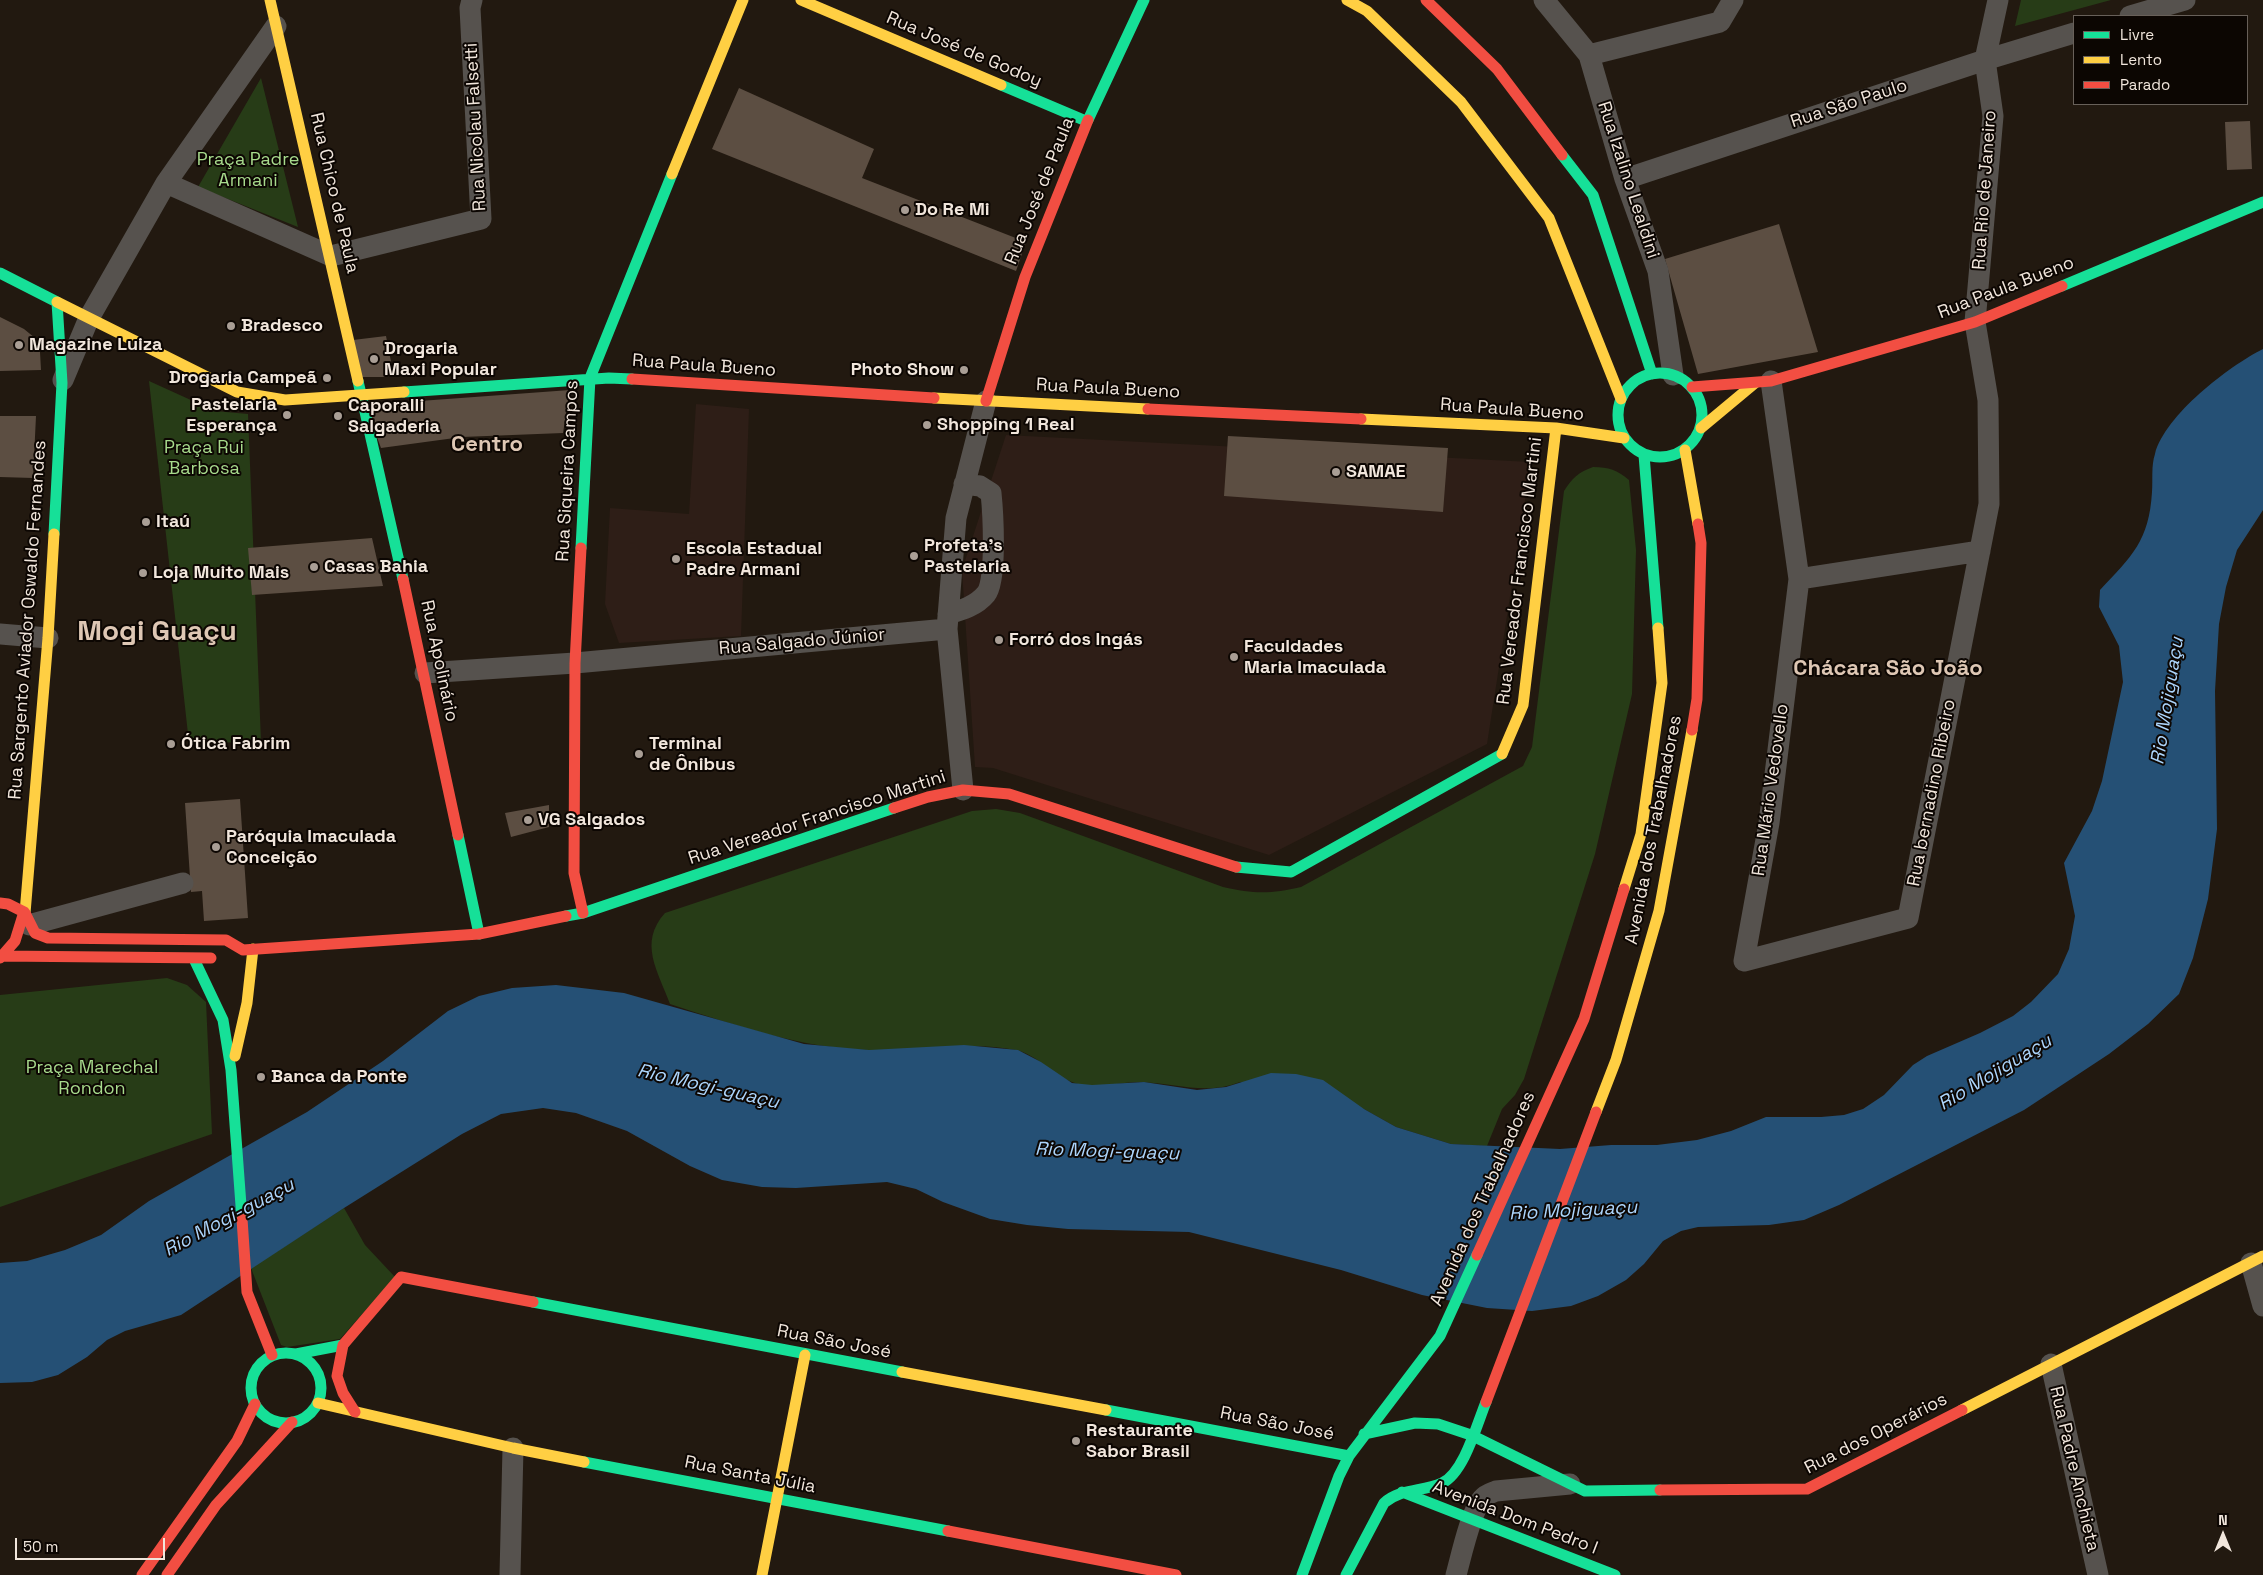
<!DOCTYPE html>
<html>
<head>
<meta charset="utf-8">
<style>
	body { margin:0 }
	#map { position:relative; width:2263px; height:1575px; overflow:hidden; background:#221910; font-family:"Space Grotesk",sans-serif }
	canvas { display:block }
	.legend { position:absolute; left:2073px; top:15px; width:175px; height:90px; box-sizing:border-box; background:#0c0602; border:1px solid #686059; margin:0; padding:6px 9px; list-style:none; font-size:15px; color:#f1e6dc }
	.legend li { display:flex; align-items:center; gap:10px; height:25px }
	.legend b { width:25px; border:1px solid #686059 }
	.north { position:absolute; left:2198px; top:1510px; width:50px; height:50px; -webkit-text-stroke:4px #0c0602; paint-order:stroke; rotate:0deg; font-size:14px; font-weight:700; line-height:20px; text-align:center; color:#f1e6dc }
	.north::after { content:''; display:block; margin:auto; width:18px; height:22px; background:#f1e6dc; clip-path:polygon(50% 0,100% 100%,50% 72%,0 100%) }
	.scale { position:absolute; left:15px; top:1538px; width:150px; height:22px; box-sizing:border-box; border:2px solid #f1e6dc; border-top:0; padding-left:6px; font-size:15px; line-height:18px; white-space:nowrap; color:#f1e6dc; -webkit-text-stroke:4px #0c0602; paint-order:stroke }
</style>
</head>
<body>
<div id="map">
<canvas width="2263" height="1575"></canvas>
<ul class="legend">
<li><b style="height:6px;background:#16e098"></b>Livre</li>
<li><b style="height:6px;background:#ffcf43"></b>Lento</li>
<li><b style="height:6px;background:#f24e42"></b>Parado</li>
</ul>
<div class="north">N</div>
<div class="scale">50 m</div>
</div>
<script>
const c = document.querySelector('canvas').getContext('2d');
c.lineJoin = 'round';
function fillPath(path, color) {
  c.fillStyle = color;
  c.fill(path, 'evenodd');
}
function stroke(path, color, width, dash) {
  c.strokeStyle = color;
  c.lineWidth = width;
  c.lineCap = dash ? 'butt' : 'round';
  c.setLineDash(dash || []);
  c.stroke(path);
}
function write(font, color, halo, rows, align = 'center') {
  c.font = font + ' "Space Grotesk",sans-serif';
  c.lineWidth = 4;
  c.setLineDash([]);
  c.textBaseline = 'middle';
  c.strokeStyle = halo;
  c.fillStyle = color;
  for (const [text, x, y, turn = 0] of rows) {
    c.save();
    c.translate(x, y);
    c.rotate((+turn || 0) * Math.PI / 180);
    c.textAlign = isNaN(turn) ? turn : align;
    if (halo) c.strokeText(text, 0, 0);
    c.fillText(text, 0, 0);
    c.restore();
  }
}
fillPath(new Path2D(`
	M696,404L749,409L741,636L619,643L605,604L610,508L689,514Z
	M1006,435L1531,462L1487,744L1269,855L993,768L975,767L962,570Z`), '#2e1e17');
fillPath(new Path2D(`
	M2021,0H2111L2015,26Z
	M261,78L298,227L198,187Z
	M149,381L215,411L248,414L261,742L189,743Z
	M1593,467C1609,467 1617,470 1629,480L1636,550L1632,694L1595,854L1524,1079L1515,1095L1502,1109L1487,1146L1451,1144L1396,1127L1364,1109L1240,1082C1207,1095 1177,1084 1143,1082C1121,1081 1093,1091 1072,1082C1052,1075 1038,1055 1016,1050C967,1040 918,1052 868,1050C800,1048 734,1025 670,1004C658,971 638,943 665,913L972,811L996,809L1020,813L1223,887C1254,894 1271,894 1301,887L1523,766L1532,747L1564,491C1572,478 1579,472 1593,467Z
	M167,978L187,985L206,1002L212,1134L0,1207V995Z
	M344,1208L365,1245L395,1277L340,1339L287,1347L281,1345L251,1268Z`), '#273c17');
fillPath(new Path2D(`
	M2263,349V510L2237,550L2226,587L2219,624L2215,691L2217,829L2208,899L2193,958L2179,994L2148,1024L2109,1054L2024,1110L1839,1205L1804,1220L1769,1225L1698,1227L1681,1231L1663,1241L1644,1264L1626,1280L1598,1296L1571,1306L1532,1311L1487,1308L1422,1295L1341,1270L1189,1232L1068,1229L1027,1225L990,1219L943,1202L916,1189L887,1182L796,1188L762,1187L722,1180L690,1166L627,1131L576,1113L543,1108L501,1114L462,1134L344,1208L181,1315L125,1331L107,1340L87,1357L58,1375L32,1382L0,1383V1263L27,1261L65,1250L101,1235L149,1201L307,1112L383,1061L448,1011L479,996L512,988L556,985L624,993L804,1044L869,1050L964,1045L1018,1050L1041,1062L1072,1083L1092,1085L1144,1082L1197,1090L1226,1087L1271,1073L1296,1074L1323,1080L1364,1109L1396,1127L1451,1144L1560,1149L1611,1145H1657L1697,1140L1731,1131L1766,1117H1821L1844,1115L1863,1109L1884,1095L1913,1065L1927,1056L1980,1033L2013,1016L2031,1002L2058,974L2069,949L2075,916L2064,863L2092,811L2102,781L2123,682L2119,646L2099,607L2100,590C2132,556 2149,541 2152,492C2153,479 2151,466 2155,454C2165,415 2229,366 2263,349Z`), '#255075');
fillPath(new Path2D(`
	M739,88L874,149L862,178L1026,242L1016,271L712,149Z
	M2250,121L2252,169L2227,170L2225,122Z
	M1779,224L1818,352L1698,374L1665,259Z
	M0,317L24,329L35,338L40,352L41,370L0,371Z
	M386,336L394,377H362L353,340Z
	M570,390L563,433L462,437L381,448L365,405Z
	M0,416H36L33,478L0,477Z
	M1228,436L1448,448L1443,512L1224,496Z
	M372,538L383,586L252,595L248,548Z
	M240,799L248,918L204,921L202,891L191,892L185,803Z
	M549,805V827L511,837L505,813Z`), '#5c4e42');
stroke(new Path2D(`
	M1544,0L1589,55L1625,179L1658,271L1673,375
	M2130,16L2185,0
	M1589,55L1720,22L1733,0
	M1625,179L1985,60L2074,33
	M166,183L331,256L481,219L470,8L472,0
	M63,380L89,318L166,183L276,26
	M1771,381L1799,579L1769,823L1744,961L1908,918L1989,504L1988,400L1975,322L1993,116L1985,60L1998,0
	M1799,579L1980,551
	M948,614C962,610 976,606 986,594C997,581 993,512 991,493L980,486L964,484
	M0,634L48,638
	M425,673L575,663L947,629
	M963,790L947,629L956,518L986,401
	M29,925L183,883
	M2251,1263L2263,1306
	M2051,1364L2098,1575
	M510,1575L513,1448
	M1456,1575C1461,1557 1471,1511 1482,1499C1486,1494 1491,1493 1496,1491L1570,1484`), '#56524e', 21);
stroke(new Path2D(`
	M1001,85L1086,121
	M1088,120L1144,0
	M1562,155L1593,195L1652,374
	M0,273L57,302L62,383L54,534
	M2062,286L2263,202
	M1618 415a42 42 0 1 1 84 0a42 42 0 1 1-84 0Z
	M358,381L403,579
	M404,392L609,378L632,379
	M1644,455L1658,628
	M581,548L590,378L672,174
	M458,835L479,934
	M1236,867L1291,872L1502,754
	M566,916L583,913L894,808
	M194,959L223,1020L231,1070L242,1219
	M533,1302L902,1372
	M251 1388a35 35 0 1 1 70 0a35 35 0 1 1-70 0Z
	M296,1354L343,1345
	M1106,1410L1349,1456
	M1364,1434L1415,1423L1438,1424L1471,1435L1585,1491L1660,1490
	M584,1462L948,1531
	M1402,1492L1615,1575
	M1302,1575L1339,1476L1349,1456L1440,1336L1477,1255
	M1346,1575L1384,1503C1401,1488 1422,1492 1442,1483C1464,1473 1477,1424 1486,1402`), '#16e098', 11);
stroke(new Path2D(`
	M270,0L358,381
	M801,0L1001,85
	M1347,0L1367,11L1461,102L1549,218L1621,399
	M672,174L743,0
	M57,302L237,392L285,400L404,392
	M934,398L1148,409
	M1361,419L1556,428L1624,438
	M1701,428L1755,383
	M1685,450L1698,524
	M1502,754L1523,705L1556,428
	M1624,889L1641,834L1662,683L1658,628
	M25,913L48,638L54,534
	M235,1056L247,1003L253,949
	M1596,1112L1616,1060L1659,911L1692,730
	M902,1372L1106,1410
	M318,1403L513,1448L584,1462
	M1962,1410L2263,1256
	M762,1575L805,1355`), '#ffcf43', 11);
stroke(new Path2D(`
	M1426,0L1497,69L1562,155
	M632,379L934,398
	M1692,387L1771,381L1975,322L2062,286
	M986,401L1025,277L1088,120
	M1148,409L1361,419
	M581,548L575,663L574,873L583,913
	M403,579L458,835
	M1692,730L1697,699L1701,543L1698,524
	M894,808L928,797L963,790L1009,794L1236,867
	M0,903L8,904L24,912L15,941L0,958
	M25,913L35,933L48,938L226,940L243,950
	M243,950L479,934L566,916
	M0,956L211,958
	M242,1219L247,1292L272,1355
	M1477,1255L1584,1019L1624,889
	M1486,1402L1596,1112
	M355,1412L343,1393L337,1376L343,1345L401,1277L533,1302
	M1660,1490L1807,1489L1962,1410
	M948,1531L1176,1575
	M142,1575L237,1441L255,1404
	M167,1575L216,1505L292,1422`), '#f24e42', 11);
for (const [x, y, r, color] of [
	[905,210,5,"#a99e95"],
	[231,326,5,"#a99e95"],
	[19,345,5,"#a99e95"],
	[374,359,5,"#a99e95"],
	[964,370,5,"#a99e95"],
	[327,378,5,"#a99e95"],
	[287,415,5,"#a99e95"],
	[338,416,5,"#a99e95"],
	[927,425,5,"#a99e95"],
	[1336,472,5,"#a99e95"],
	[146,522,5,"#a99e95"],
	[914,556,5,"#a99e95"],
	[676,559,5,"#a99e95"],
	[314,567,5,"#a99e95"],
	[143,573,5,"#a99e95"],
	[999,640,5,"#a99e95"],
	[1234,657,5,"#a99e95"],
	[171,744,5,"#a99e95"],
	[639,754,5,"#a99e95"],
	[528,820,5,"#a99e95"],
	[216,847,5,"#a99e95"],
	[261,1077,5,"#a99e95"],
	[1076,1441,5,"#a99e95"]
]) {
  const dot = new Path2D();
  dot.arc(x, y, r, 0, 2 * Math.PI);
  c.fillStyle = color;
  c.fill(dot);
  stroke(dot, '#0c0602', 2);
}
write('18px', '#f1e6dc', '#0c0602', [
	["Rua José de Godoy",964,50,23],
	["Rua São Paulo",1849,104,-18],
	["Rua Nicolau Falsetti",476,127,-93],
	["Rua Izalino Lealdini",1628,180,72],
	["Rua Rio de Janeiro",1985,190,-86],
	["Rua José de Paula",1040,191,-68],
	["Rua Chico de Paula",334,193,77],
	["Rua Paula Bueno",2006,288,-21],
	["Rua Paula Bueno",704,366,4],
	["Rua Paula Bueno",1108,389,3],
	["Rua Paula Bueno",1512,410,4],
	["Rua Siqueira Campos",568,471,-87],
	["Rua Vereador Francisco Martini",1520,571,-83],
	["Rua Sargento Aviador Oswaldo Fernandes",28,620,-86],
	["Rua Salgado Júnior",802,642,-5],
	["Rua Apolinário",439,661,78],
	["Rua Mário Vedovello",1771,790,-82],
	["Rua bernadino Ribeiro",1932,793,-79],
	["Rua Vereador Francisco Martini",817,818,-18],
	["Avenida dos Trabalhadores",1654,830,-79],
	["Avenida dos Trabalhadores",1483,1199,-66],
	["Rua São José",834,1342,11],
	["Rua São José",1277,1424,11],
	["Rua dos Operários",1876,1434,-27],
	["Rua Padre Anchieta",2074,1469,77],
	["Rua Santa Júlia",750,1475,11],
	["Avenida Dom Pedro I",1515,1518,21]
]);
write('18px', '#a7da8c', '#0c0602', [
	["Praça Padre",248,160],
	["Armani",248,181],
	["Praça Rui",204,448],
	["Barbosa",204,469],
	["Praça Marechal",92,1068],
	["Rondon",92,1089]
]);
write('bold 18px', '#f1e6dc', '#0c0602', [
	["Do Re Mi",915,210],
	["Bradesco",241,326],
	["Magazine Luiza",29,345],
	["Drogaria",384,349],
	["Maxi Popular",384,370],
	["Photo Show",954,370,"right"],
	["Drogaria Campeã",317,378,"right"],
	["Pastelaria",277,405,"right"],
	["Esperança",277,426,"right"],
	["Caporalli",348,406],
	["Salgaderia",348,427],
	["Shopping 1 Real",937,425],
	["SAMAE",1346,472],
	["Itaú",156,522],
	["Profeta's",924,546],
	["Pastelaria",924,567],
	["Escola Estadual",686,549],
	["Padre Armani",686,570],
	["Casas Bahia",324,567],
	["Loja Muito Mais",153,573],
	["Forró dos Ingás",1009,640],
	["Faculdades",1244,647],
	["Maria Imaculada",1244,668],
	["Ótica Fabrim",181,744],
	["Terminal",649,744],
	["de Ônibus",649,765],
	["VG Salgados",538,820],
	["Paróquia Imaculada",226,837],
	["Conceição",226,858],
	["Banca da Ponte",271,1077],
	["Restaurante",1086,1431],
	["Sabor Brasil",1086,1452]
], 'left');
write('italic 19px', '#acd5fc', '#0c0602', [
	["Rio Mojiguaçu",2168,701,-81],
	["Rio Mojiguaçu",1995,1073,-31],
	["Rio Mogi-guaçu",708,1087,13],
	["Rio Mogi-guaçu",1107,1152,2],
	["Rio Mojiguaçu",1573,1211,-3],
	["Rio Mogi-guaçu",229,1218,-28]
]);
write('bold 22px', '#dec7b4', '#0c0602', [
	["Centro",487,445],
	["Chácara São João",1888,669]
]);
write('bold 28px', '#dec7b4', '#0c0602', [
	["Mogi Guaçu",157,632]
]);
</script>
</body>
</html>
